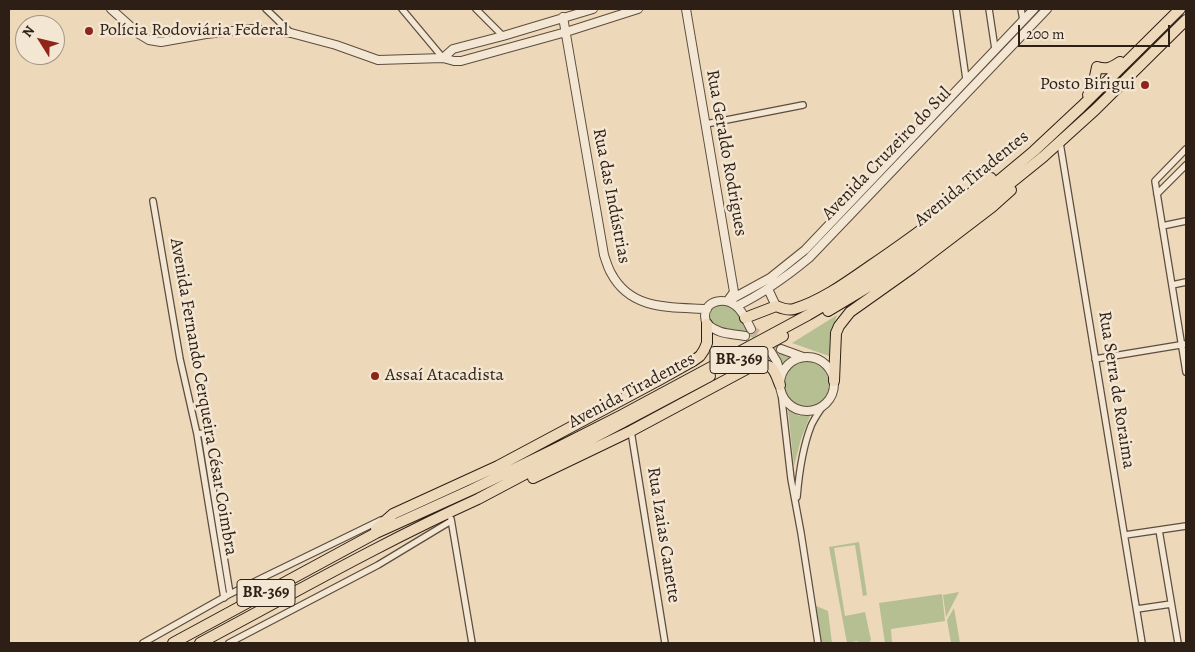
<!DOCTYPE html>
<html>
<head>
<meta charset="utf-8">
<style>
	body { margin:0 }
	#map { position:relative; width:1195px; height:652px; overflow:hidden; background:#edd8b9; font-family:Alegreya,serif }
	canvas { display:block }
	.frame { position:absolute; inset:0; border:10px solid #2d1f16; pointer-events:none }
	.north { position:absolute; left:15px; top:15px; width:50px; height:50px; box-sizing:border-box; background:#f3e6d2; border:1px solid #a49687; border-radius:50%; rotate:306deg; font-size:14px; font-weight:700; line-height:20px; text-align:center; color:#2d1f16 }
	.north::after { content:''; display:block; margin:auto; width:18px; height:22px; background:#8f2418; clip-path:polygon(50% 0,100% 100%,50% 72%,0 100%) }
	.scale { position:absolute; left:1018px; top:25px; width:152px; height:22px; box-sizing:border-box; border:2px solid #2d1f16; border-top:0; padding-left:6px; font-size:15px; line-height:18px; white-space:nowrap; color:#2d1f16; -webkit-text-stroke:4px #f3e6d2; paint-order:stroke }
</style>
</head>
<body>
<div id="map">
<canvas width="1195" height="652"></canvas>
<div class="frame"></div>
<div class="north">N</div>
<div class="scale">200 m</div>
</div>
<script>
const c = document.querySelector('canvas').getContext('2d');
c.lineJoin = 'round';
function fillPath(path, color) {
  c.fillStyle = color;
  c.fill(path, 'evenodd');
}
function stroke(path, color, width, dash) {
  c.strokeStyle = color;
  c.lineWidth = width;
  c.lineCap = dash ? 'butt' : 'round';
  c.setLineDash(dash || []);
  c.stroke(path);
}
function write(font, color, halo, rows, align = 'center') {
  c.font = font + ' Alegreya,serif';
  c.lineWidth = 5;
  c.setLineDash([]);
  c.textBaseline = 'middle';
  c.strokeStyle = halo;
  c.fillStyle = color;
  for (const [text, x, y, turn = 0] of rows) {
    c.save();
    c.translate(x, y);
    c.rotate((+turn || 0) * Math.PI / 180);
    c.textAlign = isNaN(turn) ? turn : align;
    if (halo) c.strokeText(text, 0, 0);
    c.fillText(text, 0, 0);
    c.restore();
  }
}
fillPath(new Path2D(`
	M722,304C743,309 737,321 749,332C758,340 780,353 791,357L781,365C779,361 776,354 773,351C768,347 749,335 742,332C733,329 719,332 712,324C705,315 713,305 722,304Z
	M837,315L830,335L829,356L792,343Z
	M783 384a23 23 0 1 1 46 0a23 23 0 1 1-46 0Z
	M788,410L799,416H810L801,439L794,466Z
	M859,542L867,595L863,596L855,545L834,548L845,616L865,612L871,640L869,643H860L857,641L847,643L829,547Z
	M959,592L946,617L943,595Z
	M942,594L945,621L891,629L892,643H885L879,603Z
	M814,605L828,611L832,643H820Z
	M954,608L960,643H951L947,620Z`), '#b5bf92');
stroke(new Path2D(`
	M751,329L781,349`), '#c7b398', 8, [8, 4]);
const minor = new Path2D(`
	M266,9L291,33
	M402,9L443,58
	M476,9L503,36
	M956,9L966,79
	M989,9L995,49
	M1021,9L1023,20
	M706,124L803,105
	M1060,143L1142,643
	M1186,149L1155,181L1186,372
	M1157,194L1186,165
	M153,201L180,359L197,434L224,598
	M1162,226L1186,221
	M1172,285L1186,282
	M1095,359L1186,344
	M781,392L791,479L801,533L818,643
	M631,431L665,643
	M197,434L204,433L230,594
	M797,497C799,473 802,449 811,426C814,419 819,412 823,406
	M451,519L472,643
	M1159,530L1178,643
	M1125,535L1186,526
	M1137,609L1171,604
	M143,643L228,595L262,578L381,520
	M229,643L378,565L451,521`);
const tertiary = new Path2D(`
	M111,9L139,34L149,40L161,42L206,34L251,29L291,33L336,45L378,60L443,58L454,61H461L566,32L638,9
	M686,9L734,292L729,299
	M563,17L604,255C606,261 608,268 611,273C631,311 671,307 707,309
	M443,58L453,49L503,36L593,9
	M768,289L776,306
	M728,301L770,278L805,250L1034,9
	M737,306C764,293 786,277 809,258L1047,9
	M745,336C729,333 720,335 707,324C706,322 705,319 705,316C705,300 725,297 736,306C743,311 747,322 751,329
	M781,349L803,357
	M771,352L777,362L781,376
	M780 384a27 27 0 1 1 54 0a27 27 0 1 1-54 0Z`);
const trunk = new Path2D(`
	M1088,95L1093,86L1097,67C1107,70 1111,68 1120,62
	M828,311L868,287L896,268L1007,186L1043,157L1095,110L1186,20
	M745,318L776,306C781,308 788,311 794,309C821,301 847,282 870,266C912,238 951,208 991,178
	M752,353L783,336
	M834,381L836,333L839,326L850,312L912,268L958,233L992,207L1011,190
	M533,478L631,431L754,365C773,363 774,369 780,385
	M376,529L393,514L498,466L659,380L693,361L700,356L704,350L707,343V324
	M173,643L376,533L471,490L555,449L622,415L808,315L857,286L926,237L986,191L1034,151L1081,107L1180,9
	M200,643C292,594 383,542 478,499L710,376`);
stroke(minor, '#5d4d3f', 8);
stroke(tertiary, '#5d4d3f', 10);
stroke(trunk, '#2d1f16', 12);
stroke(minor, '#f3e6d2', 5.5);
stroke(tertiary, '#f3e6d2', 8);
stroke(trunk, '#edd8b9', 10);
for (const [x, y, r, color] of [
	[89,31,5,"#8f2418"],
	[1145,85,5,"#8f2418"],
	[375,376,5,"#8f2418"]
]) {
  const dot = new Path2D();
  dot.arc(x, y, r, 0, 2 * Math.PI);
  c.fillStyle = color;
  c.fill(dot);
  stroke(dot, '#f3e6d2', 2);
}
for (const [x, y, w] of [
	[739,360,58],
	[266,593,58]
]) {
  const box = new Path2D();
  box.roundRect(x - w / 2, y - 13.5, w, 27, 4);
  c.fillStyle = '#f3e6d2';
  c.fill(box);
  stroke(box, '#2d1f16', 1);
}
write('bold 16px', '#2d1f16', null, [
	["BR-369",739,360],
	["BR-369",266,593]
]);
write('18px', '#2d1f16', '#f3e6d2', [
	["Polícia Rodoviária Federal",99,31],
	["Posto Birigui",1135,85,"right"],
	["Assaí Atacadista",385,376]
], 'left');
write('18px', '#2d1f16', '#f3e6d2', [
	["Rua Geraldo Rodrigues",726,153,80],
	["Avenida Cruzeiro do Sul",887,154,-46],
	["Avenida Tiradentes",972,179,-39],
	["Rua das Indústrias",611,196,79],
	["Rua Serra de Roraima",1116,390,81],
	["Avenida Tiradentes",632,391,-28],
	["Avenida Fernando Cerqueira César Coimbra",203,397,80],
	["Rua Izaias Canette",663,535,81]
]);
</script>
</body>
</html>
